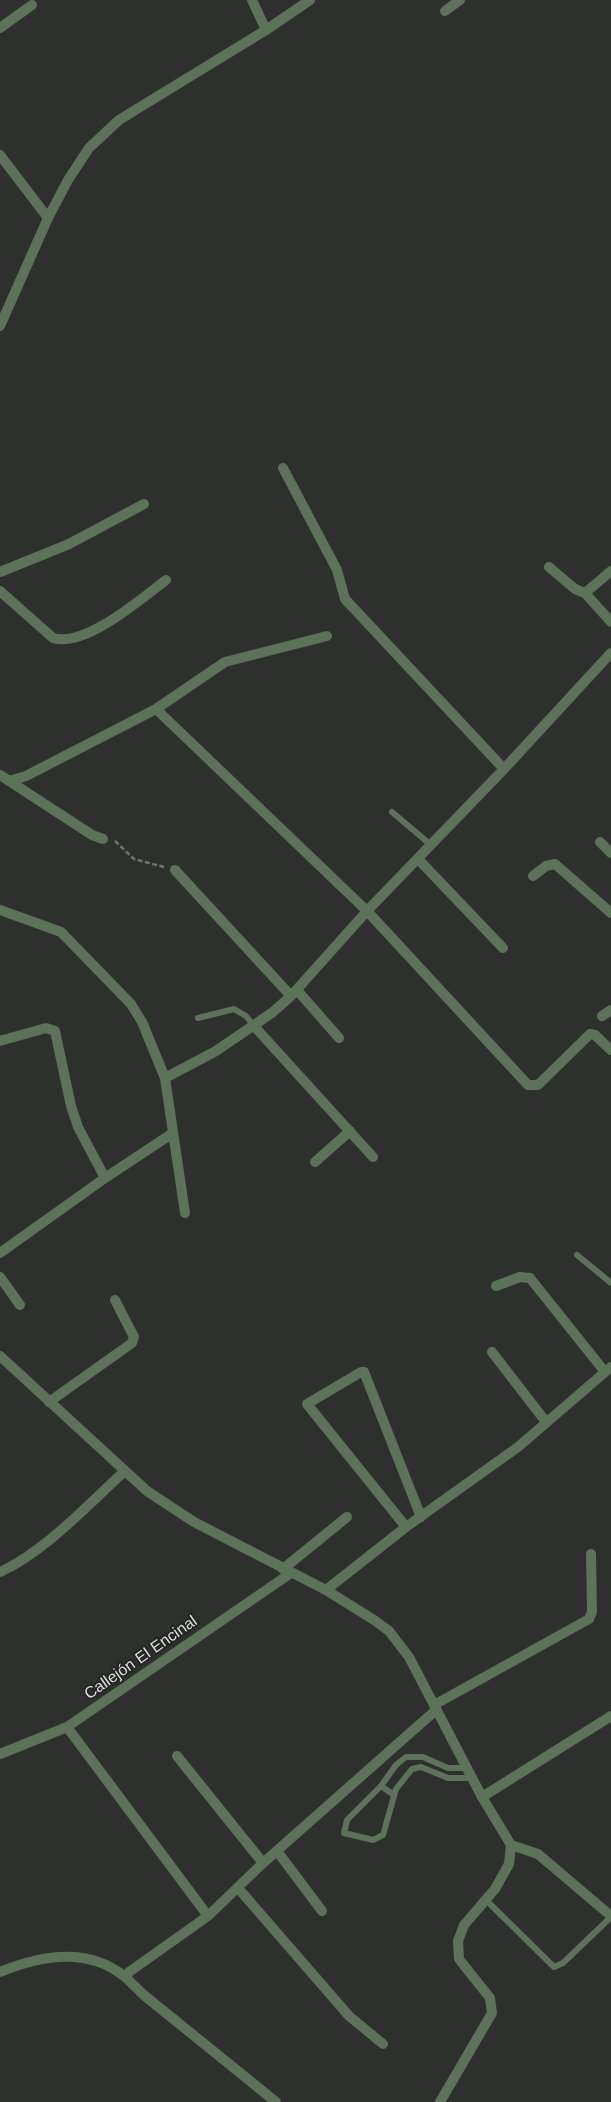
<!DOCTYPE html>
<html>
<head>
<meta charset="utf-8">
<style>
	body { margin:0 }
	canvas { display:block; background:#2d302d }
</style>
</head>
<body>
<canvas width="611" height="2102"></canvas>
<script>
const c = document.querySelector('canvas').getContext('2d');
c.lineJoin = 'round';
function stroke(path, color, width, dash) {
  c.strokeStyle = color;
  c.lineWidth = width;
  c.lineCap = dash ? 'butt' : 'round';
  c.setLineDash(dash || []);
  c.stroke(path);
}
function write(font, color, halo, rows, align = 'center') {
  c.font = font + ' Arial,sans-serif';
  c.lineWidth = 4;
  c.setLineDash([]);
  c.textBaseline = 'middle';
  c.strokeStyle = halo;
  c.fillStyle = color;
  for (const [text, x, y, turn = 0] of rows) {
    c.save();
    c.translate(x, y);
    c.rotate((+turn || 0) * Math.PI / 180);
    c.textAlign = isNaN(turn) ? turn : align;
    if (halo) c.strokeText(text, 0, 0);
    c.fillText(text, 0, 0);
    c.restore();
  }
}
stroke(new Path2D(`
	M115,841L134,859L164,867`), '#707370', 2.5, [5, 2.5]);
stroke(new Path2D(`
	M392,812L431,845
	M198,1018L234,1009L246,1016L254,1026
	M577,1255L611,1283
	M466,1768H448L423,1757H406L396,1765L381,1786L347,1820L344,1833L373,1840L383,1835L396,1789L412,1769L421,1767L448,1778H472
	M381,1786L394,1795
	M486,1900L554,1967L563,1963L611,1917`), '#5c7359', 6);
stroke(new Path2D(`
	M445,11L460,0
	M0,28L32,5
	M266,30L310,0
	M0,155L48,218
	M283,468L337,570L345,599L504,769
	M549,567L575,589L585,593L611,622
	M0,572L69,544L144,504
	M0,591L53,638C85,648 142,598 166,580
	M585,593L611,571
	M156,709L367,911L528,1085H538L590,1034L595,1035L611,1050
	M0,775L92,835L103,839
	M9,781L26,776L156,709L225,662L327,636
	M600,842L611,853
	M418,859L503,948
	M175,870L291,996
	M533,876L546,866L555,864L611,913
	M0,910L61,932L131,1004L142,1022L165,1078L185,1213
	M297,990L339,1038
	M602,1016L611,1010
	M254,1026L373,1157
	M0,1041L46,1028L55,1031L71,1106L78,1127L105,1178
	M165,1078L216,1051L273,1012L291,996L367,911L504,769L611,653
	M315,1162L350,1131
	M0,1253L105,1178L173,1133
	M0,1277L20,1305
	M496,1286L520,1277L530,1278L605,1372
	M492,1352L546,1422
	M49,1402L132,1343L134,1337L115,1300
	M406,1527L307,1404L361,1372H364L421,1517
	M283,1569L347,1517
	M0,1572C46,1551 88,1504 125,1471
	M326,1590L406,1527L518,1447L611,1367
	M434,1705L589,1619L592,1612L591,1554
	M67,1727L208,1916
	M0,1754L67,1727L291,1573
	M177,1756L263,1863
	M482,1797L611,1716
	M511,1845L538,1854L611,1916
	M277,1851L322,1911
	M238,1888L349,2016L383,2044
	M0,1972C41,1955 88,1946 125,1977C132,1983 138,1990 145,1996L276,2102
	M126,1978L129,1972L208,1916L263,1863L436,1710`), '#5c7359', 10);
stroke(new Path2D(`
	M0,326L48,218L68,180L89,148L119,120L266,30L252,0
	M0,1356L147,1491L194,1522L326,1590L374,1620L389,1631L409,1657L482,1797L511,1845L509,1864L495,1889L464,1925L458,1941L459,1959L490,1998L492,2013L440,2102`), '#5c7359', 10);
write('16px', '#dddfdd', '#232623', [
	["Callejón El Encinal",141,1658,-35]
]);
</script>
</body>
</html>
